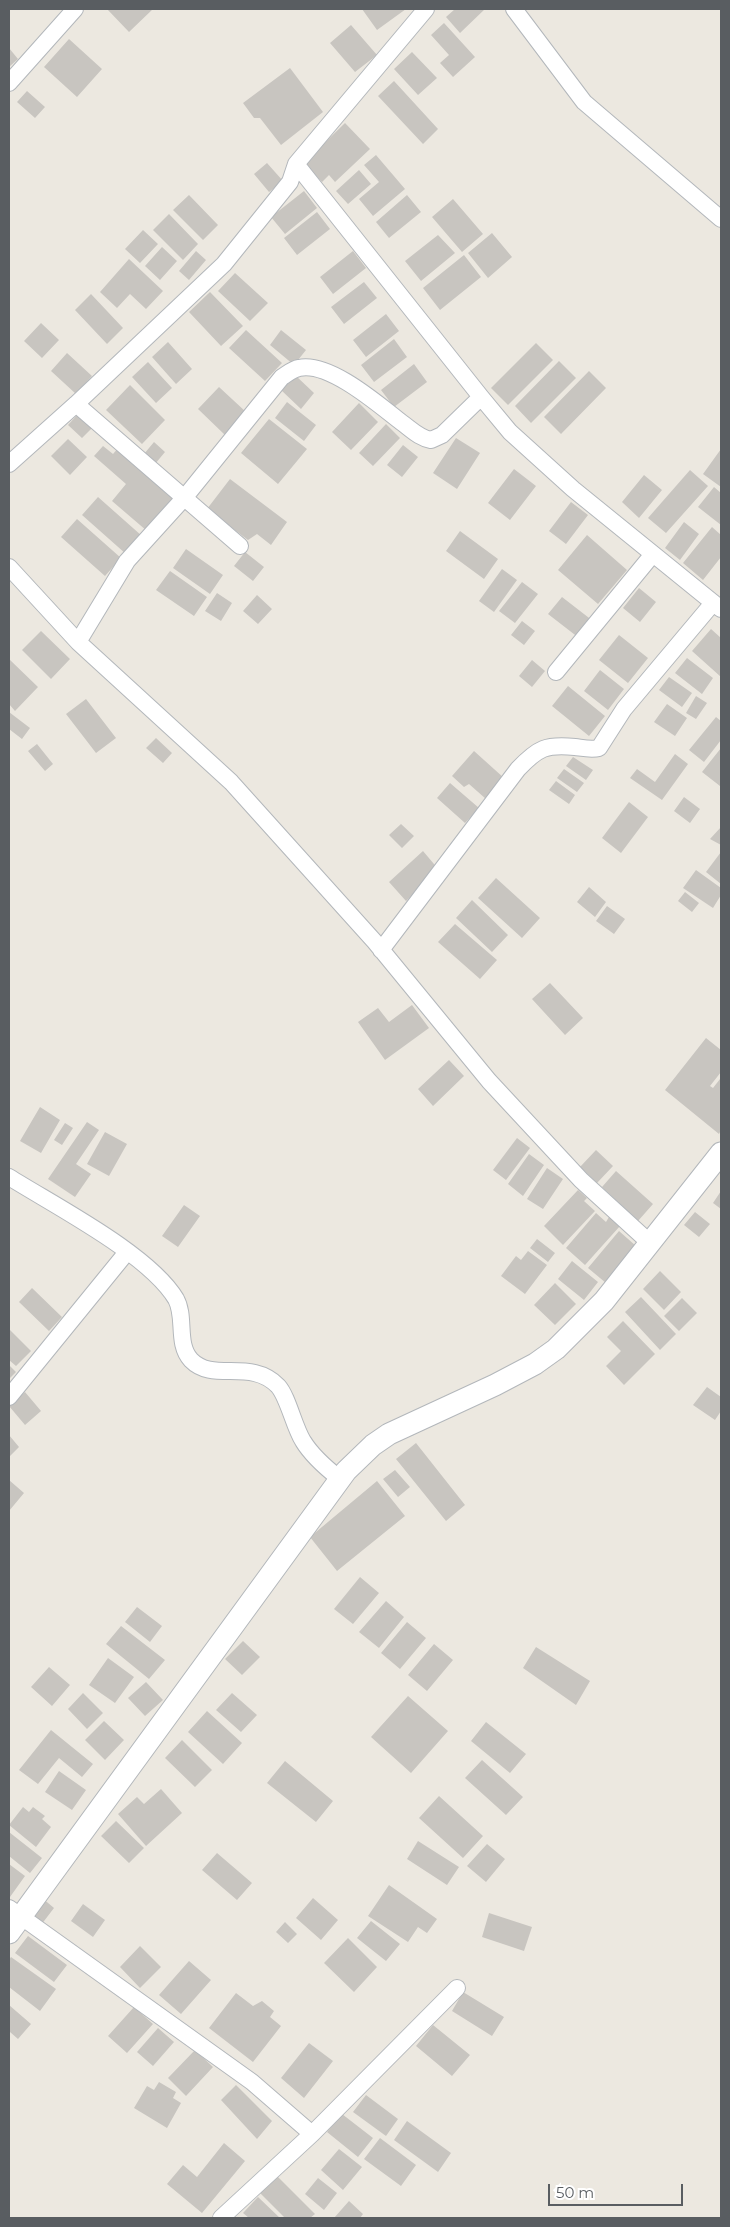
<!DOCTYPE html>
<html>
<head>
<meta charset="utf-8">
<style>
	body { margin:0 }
	#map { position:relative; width:730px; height:2227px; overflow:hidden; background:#ece8e0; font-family:Montserrat,sans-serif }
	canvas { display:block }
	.frame { position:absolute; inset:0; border:10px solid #595d61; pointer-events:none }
	.scale { position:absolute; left:548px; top:2184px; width:135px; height:22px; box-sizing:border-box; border:2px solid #595d61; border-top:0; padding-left:6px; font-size:15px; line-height:18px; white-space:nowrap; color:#595d61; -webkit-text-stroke:4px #fff; paint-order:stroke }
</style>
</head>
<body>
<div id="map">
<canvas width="730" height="2227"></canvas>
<div class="frame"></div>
<div class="scale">50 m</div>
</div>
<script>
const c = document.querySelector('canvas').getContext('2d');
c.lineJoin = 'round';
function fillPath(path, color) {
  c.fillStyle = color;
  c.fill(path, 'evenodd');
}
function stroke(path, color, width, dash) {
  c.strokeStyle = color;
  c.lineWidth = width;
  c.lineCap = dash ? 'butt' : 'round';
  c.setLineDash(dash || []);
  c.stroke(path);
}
fillPath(new Path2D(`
	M107,9H153L129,32Z
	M362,9H406L377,30Z
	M455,9H485L460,33L446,17Z
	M444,23L475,57L453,77L440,63L449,55L431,35Z
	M351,25L377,55L355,72L330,43Z
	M69,39L102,69L77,97L44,67Z
	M9,48L18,59L9,67Z
	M412,52L437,78L418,95L394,69Z
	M290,68L323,112L281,145L260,118H254L243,103Z
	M394,81L438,129L423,144L378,96Z
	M27,91L45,107L35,118L17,102Z
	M345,123L370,149L335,182L329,175L322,182L304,163Z
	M376,155L405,189L373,216L359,199L379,182L364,165Z
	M267,163L283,181L269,192L254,174Z
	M359,170L371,184L348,204L336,191Z
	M304,191L317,208L285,234L271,217Z
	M189,195L218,225L203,240L173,210Z
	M407,195L421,212L389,238L376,222Z
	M453,199L483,234L462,252L432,217Z
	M317,212L330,229L297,255L284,238Z
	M169,214L198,244L183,260L153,230Z
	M143,230L158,244L140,263L125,249Z
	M492,233L512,257L488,278L468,253Z
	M438,235L455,253L421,281L405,261Z
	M162,247L177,261L160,280L145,266Z
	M196,251L206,260L189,280L179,271Z
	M353,251L366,268L333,294L320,277Z
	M464,255L481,277L440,310L423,288Z
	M129,259L163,291L146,309L130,294L117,308L100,292Z
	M235,273L268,303L250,321L218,291Z
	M364,282L377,298L344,324L331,307Z
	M210,292L243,326L221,346L189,312Z
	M91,294L123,328L107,344L75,310Z
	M386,314L399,331L366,357L353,340Z
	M41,323L59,340L42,358L24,341Z
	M246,330L282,363L265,381L229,348Z
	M281,330L306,350L294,365L270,345Z
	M394,339L407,357L374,382L361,365Z
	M168,342L192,369L176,384L152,357Z
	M536,343L553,360L508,405L491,388Z
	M67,353L92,376L76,394L51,371Z
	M559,361L576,378L531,423L515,406Z
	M148,362L172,388L156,403L132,377Z
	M414,364L427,382L394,407L381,390Z
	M589,371L606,388L561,434L544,417Z
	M295,375L314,393L301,409L281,390Z
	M130,385L165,420L142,444L106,410Z
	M219,387L246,412L225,435L198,409Z
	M287,402L316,425L304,441L275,418Z
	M359,403L378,422L351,450L332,432Z
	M79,413L93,427L82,438L68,425Z
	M269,419L307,449L278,484L241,453Z
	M386,424L400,438L373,466L359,453Z
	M456,438L480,453L457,489L433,473Z
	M68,439L87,457L70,475L51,456Z
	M154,442L165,452L155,464L144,454Z
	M403,445L418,457L402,477L387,465Z
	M103,446L113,454L119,447L177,496L147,531L112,501L126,484L94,456Z
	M721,449V487L703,474Z
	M514,469L536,486L510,520L488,503Z
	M690,470L708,486L666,533L648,518Z
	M644,475L662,490L639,518L622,502Z
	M230,479L287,522L271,545L257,534L248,540L207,509Z
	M714,487L721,493V525L698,507Z
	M98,497L142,536L126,554L82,515Z
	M571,502L588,515L566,544L549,531Z
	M77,519L121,558L105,576L61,537Z
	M684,522L699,534L680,560L665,548Z
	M712,527L721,535V557L703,580L683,563Z
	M460,531L498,559L484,579L446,551Z
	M587,535L627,570L598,604L558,570Z
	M186,549L223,575L210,594L173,568Z
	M245,552L264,567L253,581L234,566Z
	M502,569L517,580L494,612L479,601Z
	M170,571L207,597L194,616L156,590Z
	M522,582L538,594L515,623L499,611Z
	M639,588L656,602L640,622L623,608Z
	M217,593L232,603L221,621L205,611Z
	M257,595L272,609L258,624L243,611Z
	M562,597L593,621L579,638L548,614Z
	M522,621L535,631L524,645L511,635Z
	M711,629L721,638V677L692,651Z
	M41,631L70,659L51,679L22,650Z
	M619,635L648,658L628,683L599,660Z
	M687,658L713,678L702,694L675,673Z
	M9,659L38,687L15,711L9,704Z
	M532,660L545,671L532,687L519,676Z
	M600,670L624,689L608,710L584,691Z
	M669,677L692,693L682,707L659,690Z
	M568,686L605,716L589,736L552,706Z
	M696,696L707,703L696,719L686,713Z
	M86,699L116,738L96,753L66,714Z
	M667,704L687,718L675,736L654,722Z
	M9,712L30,728L22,739L9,729Z
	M716,717L721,721V740L704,762L689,750Z
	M156,738L172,753L163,763L146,748Z
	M37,744L53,764L45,771L28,751Z
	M721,748V785L720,786L702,772Z
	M474,751L504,778L486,799L469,784L464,787L452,776Z
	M675,754L688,764L662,800L630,778L637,769L655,782Z
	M573,757L593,770L586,780L566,766Z
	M564,769L584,783L577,792L557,778Z
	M556,781L575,795L569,804L549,790Z
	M450,783L479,808L465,823L437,798Z
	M684,797L700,809L690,823L674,811Z
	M629,802L648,817L621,853L602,838Z
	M401,824L414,836L402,848L389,835Z
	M721,827V845L710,839Z
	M423,851L439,870L406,901L389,882Z
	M721,852V884L706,872Z
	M696,870L721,888V895L713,908L683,888Z
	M496,878L540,918L522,938L478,898Z
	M589,887L606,902L595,917L577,902Z
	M685,892L699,903L692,912L678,901Z
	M472,900L508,935L492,952L456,918Z
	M607,906L625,919L614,934L596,921Z
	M455,924L497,960L480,979L438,942Z
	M550,983L583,1018L565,1035L532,999Z
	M412,1005L429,1028L385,1060L358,1022L378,1008L389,1022Z
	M706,1038L721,1050V1072L710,1086L713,1088L720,1079L721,1081V1130L719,1134L665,1090Z
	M449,1060L464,1076L433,1106L418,1089Z
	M40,1107L60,1120L41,1153L20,1141Z
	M87,1122L99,1130L76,1164L91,1174L75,1197L48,1179Z
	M65,1123L73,1128L62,1145L54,1140Z
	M105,1132L127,1144L109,1176L87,1164Z
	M517,1138L530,1148L506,1180L493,1170Z
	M596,1150L613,1166L597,1183L580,1167Z
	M529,1154L544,1165L523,1196L508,1184Z
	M547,1168L563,1179L543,1209L527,1199Z
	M616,1171L653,1204L638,1221L602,1187Z
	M578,1190L587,1198L584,1201L595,1211L563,1245L544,1226Z
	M721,1191V1209L713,1203Z
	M184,1205L200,1216L178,1247L162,1236Z
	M695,1212L710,1224L699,1237L684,1225Z
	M596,1213L606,1222L609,1217L620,1226L585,1265L566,1248Z
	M619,1231L636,1246L606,1283L588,1268Z
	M537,1239L555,1253L548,1262L530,1248Z
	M528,1251L547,1265L525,1294L501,1276L516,1256L521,1260Z
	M572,1261L598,1282L584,1300L558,1279Z
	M660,1271L681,1292L664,1310L643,1289Z
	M555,1283L576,1304L555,1325L534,1305Z
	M32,1288L62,1317L49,1331L19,1302Z
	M641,1297L676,1334L660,1350L625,1312Z
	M682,1298L697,1313L679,1331L664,1316Z
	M623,1321L655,1354L624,1385L606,1366L621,1351L607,1337Z
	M9,1329L31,1351L16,1366L9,1360Z
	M9,1365L16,1372L9,1379Z
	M707,1387L721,1397V1411L715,1420L693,1405Z
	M25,1392L41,1411L25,1425L9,1406Z
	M9,1435L19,1447L9,1457Z
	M416,1443L465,1505L446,1521L396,1459Z
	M395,1470L410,1487L398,1497L383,1479Z
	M9,1480L24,1493L9,1511Z
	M377,1481L405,1516L337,1571L310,1537Z
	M360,1577L379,1593L353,1624L334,1609Z
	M386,1601L404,1617L379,1648L359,1632Z
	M137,1607L162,1626L150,1642L125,1622Z
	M407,1622L426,1638L400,1669L381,1653Z
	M121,1626L165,1660L149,1679L106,1644Z
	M243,1641L260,1657L242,1675L225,1659Z
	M434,1644L453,1660L427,1691L408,1675Z
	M536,1647L590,1681L576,1705L523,1668Z
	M108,1658L134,1677L115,1703L89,1685Z
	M49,1667L70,1685L52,1706L31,1687Z
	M146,1682L163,1700L145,1716L128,1698Z
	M83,1693L103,1713L87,1729L68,1709Z
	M232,1693L257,1715L241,1732L216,1710Z
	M408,1696L448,1731L411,1773L371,1737Z
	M207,1711L242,1743L223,1764L188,1732Z
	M104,1721L124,1740L105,1760L85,1740Z
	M486,1722L526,1754L510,1773L471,1741Z
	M51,1730L93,1764L82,1777L59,1758L38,1784L19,1770Z
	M182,1740L212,1770L195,1787L165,1758Z
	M482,1760L523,1797L506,1815L465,1778Z
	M285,1761L333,1801L316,1822L267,1783Z
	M59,1771L86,1790L72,1810L45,1792Z
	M161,1789L182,1813L146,1846L118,1814L137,1797L144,1804Z
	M439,1796L483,1836L463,1858L419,1818Z
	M23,1807L29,1812L33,1807L45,1816L42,1819L51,1827L36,1847L9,1825Z
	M116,1821L144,1848L129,1863L101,1836Z
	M9,1832L42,1858L30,1873L9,1856Z
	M418,1841L459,1867L447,1885L407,1859Z
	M487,1844L505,1859L486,1882L467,1866Z
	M217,1853L252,1883L237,1900L202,1870Z
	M9,1864L25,1876L10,1897L9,1896Z
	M389,1885L437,1919L427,1933L418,1927L408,1942L368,1916Z
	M41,1897L54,1908L41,1925L28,1914Z
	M313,1898L338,1920L321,1940L296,1918Z
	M83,1904L105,1920L93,1937L71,1921Z
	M489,1913L532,1927L524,1951L482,1937Z
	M371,1921L400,1944L386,1961L357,1938Z
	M285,1922L297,1934L288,1943L276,1932Z
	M28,1936L67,1965L54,1982L15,1953Z
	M348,1938L377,1967L354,1992L324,1963Z
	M140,1946L161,1967L140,1988L120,1967Z
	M11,1957L56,1989L40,2011L9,1987V1960Z
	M189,1961L211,1980L181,2014L159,1995Z
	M463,1992L504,2017L492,2036L452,2011Z
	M236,1993L253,2006L262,2001L274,2011L270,2017L281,2026L253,2062L209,2028Z
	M9,2005L31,2024L18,2039L10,2032L9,2034Z
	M134,2007L153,2024L127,2053L108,2036Z
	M433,2025L470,2055L452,2076L416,2046Z
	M158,2028L174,2042L153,2066L137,2052Z
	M309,2043L333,2061L304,2098L281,2078Z
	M195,2050L213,2067L186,2096L168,2078Z
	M159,2082L176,2092L173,2098L181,2103L167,2128L134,2108L147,2086L154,2090Z
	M236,2085L272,2121L257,2139L221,2100Z
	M366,2095L398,2119L386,2136L353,2112Z
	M342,2114L373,2138L358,2157L327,2132Z
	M407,2121L451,2153L438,2172L394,2140Z
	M380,2138L416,2165L401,2186L364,2159Z
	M224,2143L245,2161L202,2213L167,2184L183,2165L197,2177Z
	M339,2149L362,2167L343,2190L321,2170Z
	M273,2172L315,2214L310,2218H285L256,2189Z
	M318,2178L337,2193L324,2210L305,2194Z
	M258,2197L280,2218H249L243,2213Z
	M349,2201L363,2214L360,2218H334Z`), '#c8c5c0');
const minor = new Path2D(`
	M514,9L584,102L721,219
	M9,83L75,9
	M296,164L481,397L510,432L573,489L721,609
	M76,404L240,546
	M9,464L76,404L224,264L290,182L296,164L426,9
	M9,567L78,642L231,782L375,942L489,1081L581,1180L650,1243
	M78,642L127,561L185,497L282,377C287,374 293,369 299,368C329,361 379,405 401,422C411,429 419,438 431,440L442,435L481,397
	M556,672L653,554
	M381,950L518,769C538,748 546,744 575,747C583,748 591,750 599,748L624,709L713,603
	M9,1177C55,1206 149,1254 176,1299C186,1317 176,1344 191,1360C213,1383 251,1358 278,1386C288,1397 294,1427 303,1441C312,1456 326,1468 340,1479
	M9,1397L127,1252
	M9,1908L252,2082L312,2134L221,2218
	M312,2134L457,1988`);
const tertiary = new Path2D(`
	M9,1933L346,1471L373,1445L389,1434L495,1385L535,1364L556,1349L604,1301L721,1153`);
stroke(minor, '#b3b7bb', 18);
stroke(tertiary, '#b3b7bb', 23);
stroke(minor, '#fff', 16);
stroke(tertiary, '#fff', 21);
</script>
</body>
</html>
